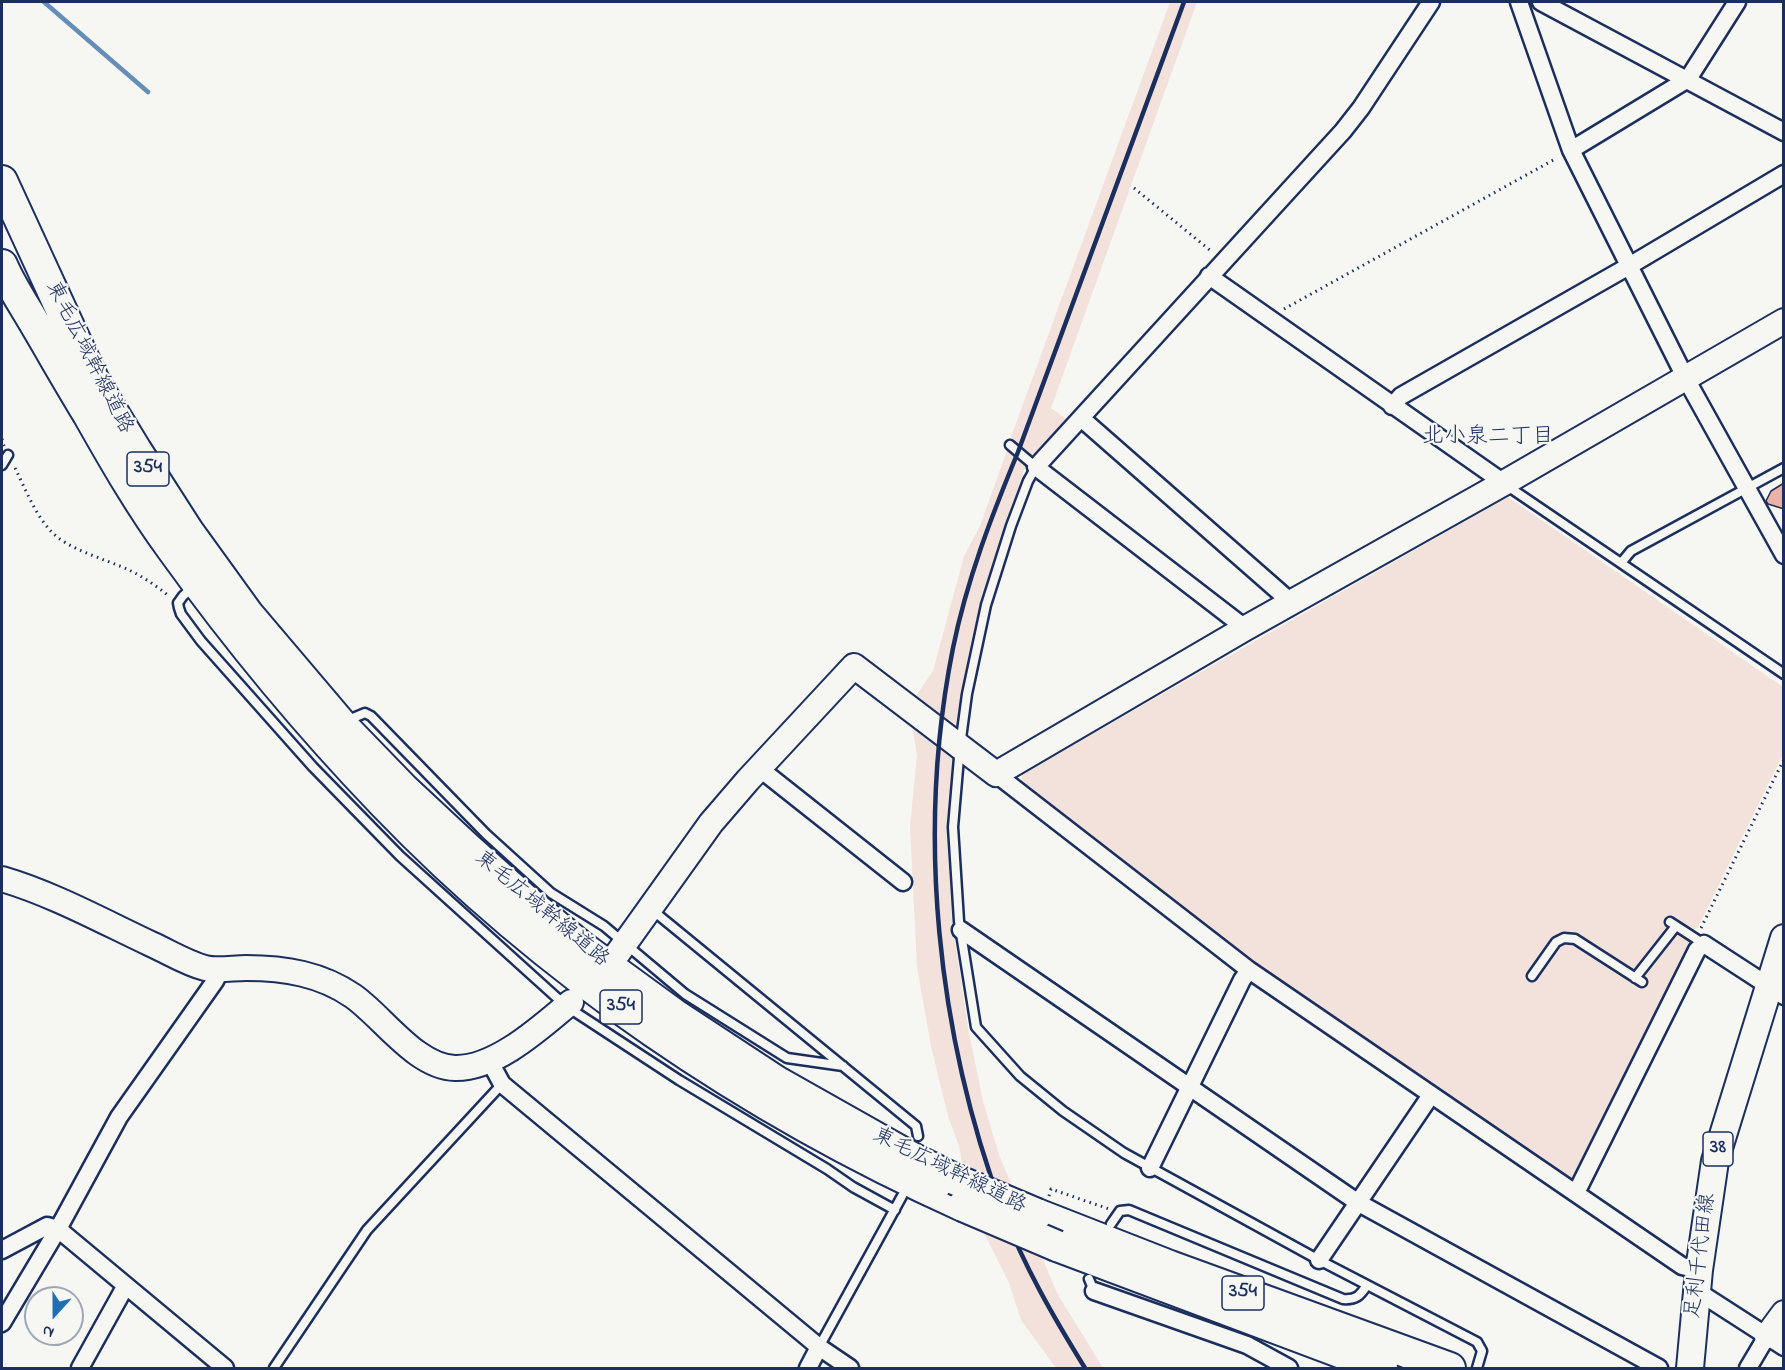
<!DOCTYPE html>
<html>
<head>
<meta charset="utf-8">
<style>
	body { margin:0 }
	#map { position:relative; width:1785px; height:1370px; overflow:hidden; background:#f6f6f2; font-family:"Indie Flower",sans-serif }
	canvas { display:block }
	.frame { position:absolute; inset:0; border:3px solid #1b2f5e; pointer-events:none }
	.north { position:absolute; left:24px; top:1286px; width:60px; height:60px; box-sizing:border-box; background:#f6f6f2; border:2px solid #9ea6b7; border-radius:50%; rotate:201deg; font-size:16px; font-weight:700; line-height:24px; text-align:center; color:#1b2f5e }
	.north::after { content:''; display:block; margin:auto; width:21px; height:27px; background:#1f6fb2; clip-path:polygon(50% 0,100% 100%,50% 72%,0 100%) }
</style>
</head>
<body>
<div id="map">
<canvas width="1785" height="1370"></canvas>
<div class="frame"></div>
<div class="north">N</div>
</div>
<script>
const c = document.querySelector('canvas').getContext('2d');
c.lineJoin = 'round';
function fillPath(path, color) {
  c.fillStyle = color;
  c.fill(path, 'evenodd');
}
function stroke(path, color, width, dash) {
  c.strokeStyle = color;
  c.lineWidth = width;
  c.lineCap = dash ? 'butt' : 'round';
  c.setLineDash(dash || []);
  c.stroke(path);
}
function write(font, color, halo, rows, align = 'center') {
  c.font = font + ' "Indie Flower","Klee One",sans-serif';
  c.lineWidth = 4.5;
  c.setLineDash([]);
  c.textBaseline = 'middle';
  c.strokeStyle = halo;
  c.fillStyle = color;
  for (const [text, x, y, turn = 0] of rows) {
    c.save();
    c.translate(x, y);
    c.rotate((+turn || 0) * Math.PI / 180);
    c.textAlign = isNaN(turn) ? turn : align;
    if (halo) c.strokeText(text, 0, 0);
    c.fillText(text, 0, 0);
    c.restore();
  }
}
fillPath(new Path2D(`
	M1170,2H1197L1051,408L1069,421L1035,457L1028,455L1015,445L1011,437Z
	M1007,450L1012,451L1027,465L1022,474L1025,477L988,578L971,642L956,731L913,700L933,671L964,556L980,526Z
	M1508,497L1783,687V754L1698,927L1693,930L1689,938L1691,943L1576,1177H1568L1245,957L1021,783L1022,774Z
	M912,724L953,756L954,761L949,793L947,835L952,920L968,1028L983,1101L999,1155L1057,1293L1103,1368H1056L1021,1320L1009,1283L970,1205L959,1146L948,1116L931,1046L917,967L910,826L917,756Z`), '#f3e1db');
stroke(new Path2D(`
	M44,2L148,92`), '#648eb8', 4.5);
const building = new Path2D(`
	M1784,483V509L1768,504L1766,501L1771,491Z`);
fillPath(building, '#ebb1a6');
stroke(building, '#1b2f5e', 1.5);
const lane = new Path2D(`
	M1010,445L1036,467L1028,481L1011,526L986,605L967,694L960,746L953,827L959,921L976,1027L1020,1076L1063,1111L1124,1153L1319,1260L1477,1342L1482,1351L1477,1368
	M2,465L8,455
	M1506,485L1784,674
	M1621,563L1631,551L1784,468
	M193,587L183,596L178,603L179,608L181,614L201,641L313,767L400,856L566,1006L679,1080L827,1169L853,1187L895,1210
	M348,722L353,718L365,713L371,716L486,834L551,893L604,926L685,994L787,1058L843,1066
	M651,909L916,1126L918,1136
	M1670,922L1704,944
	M1532,976L1556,942L1564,938L1575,939L1642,982
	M1635,978L1676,926
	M1111,1224L1120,1211L1129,1210L1343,1299C1356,1300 1360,1296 1367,1285
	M1089,1279L1094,1291
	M819,1347L902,1196
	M274,1368L367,1230L502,1084`);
const street = new Path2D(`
	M1519,2L1571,150L1685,377L1784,555
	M1541,2L1784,132
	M1571,150L1688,79L1737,2
	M1209,276L1504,483
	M1392,406L1401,396L1629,266L1784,174
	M1081,418L1284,596
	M1244,629L1236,621L1036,467L1343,131L1361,108L1431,2
	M759,768L903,882
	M996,774L1249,970L1682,1266L1699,1270
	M961,930L1357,1202L1659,1368
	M489,1060L502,1084L819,1347L850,1368
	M1150,1168L1242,980L1249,970
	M1576,1193L1697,950L1704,944L1784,996
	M2,1250L47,1226L58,1229L225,1368
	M1319,1260L1431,1095
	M1094,1291L1247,1345L1289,1368
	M1697,1291L1784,1347
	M2,1323L58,1229L119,1117L215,981L221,969
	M80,1368L125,1287
	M808,1368L819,1347
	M1748,1368L1767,1336`);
const secondary = new Path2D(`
	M2,879C53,894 102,921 151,944C169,952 186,963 205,968C217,971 233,968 246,968C285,968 321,974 353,996C383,1017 416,1067 455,1068C496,1069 542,1026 571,1002
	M618,953L711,823L748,780L854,666L996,774L1244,629L1504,483L1784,321
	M1767,1336L1784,1313`);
const primary = new Path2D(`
	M1690,1368L1699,1270L1715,1161L1784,938`);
const highway = new Path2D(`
	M2,181L94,381L136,450L188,531L248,614L343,726L404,789L464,845L522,897L582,947L674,1014L776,1081L916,1160L954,1179
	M2,265C10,284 22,302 32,319C51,351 69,383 88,414C114,460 141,507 172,549C236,638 307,724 383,803C546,973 749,1110 963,1206
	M1037,1214L1170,1266L1450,1368
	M1057,1246L1382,1368`);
stroke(lane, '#1b2f5e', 13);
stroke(street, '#1b2f5e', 21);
stroke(secondary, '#1b2f5e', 28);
stroke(primary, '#1b2f5e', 30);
stroke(highway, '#1b2f5e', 34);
stroke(new Path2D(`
	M1134,188L1211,251
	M1284,309L1557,158
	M2,439L4,446
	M15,468C25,488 34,512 49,529C66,550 107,559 131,571C145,578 158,587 170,597
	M1701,928L1784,759
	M1049,1196L1051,1189L1109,1209`), '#1b2f5e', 3, [1.5, 4.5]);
stroke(lane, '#f6f6f2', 8);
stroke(street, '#f6f6f2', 16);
stroke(secondary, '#f6f6f2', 24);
stroke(primary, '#f6f6f2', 26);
stroke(highway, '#f6f6f2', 30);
stroke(new Path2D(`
	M1085,1368C1054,1318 1024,1266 1003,1211C937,1034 916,833 953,648C967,579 992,515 1018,452L1184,2`), '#1b2f5e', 4.5);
const highwayBridge = new Path2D(`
	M954,1179L1037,1214
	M963,1206L1057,1246`);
stroke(highwayBridge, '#1b2f5e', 34, []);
stroke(highwayBridge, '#f6f6f2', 30);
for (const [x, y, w] of [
	[148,469,42],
	[621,1007,42],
	[1718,1149,30],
	[1243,1293,42]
]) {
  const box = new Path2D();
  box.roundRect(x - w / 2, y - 17, w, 34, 4.5);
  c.fillStyle = '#f6f6f2';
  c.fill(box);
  stroke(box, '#1b2f5e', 1.5);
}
write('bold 20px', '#1b2f5e', null, [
	["354",148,469],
	["354",621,1007],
	["38",1718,1149],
	["354",1243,1293]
]);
write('21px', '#1b2f5e', '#f6f6f2', [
	["東毛広域幹線道路",88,358,63],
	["東毛広域幹線道路",541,910,40],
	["東毛広域幹線道路",949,1172,26],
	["足利千代田線",1702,1256,-83]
]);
write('22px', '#1b2f5e', '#f6f6f2', [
	["北小泉二丁目",1488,438]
]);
</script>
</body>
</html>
